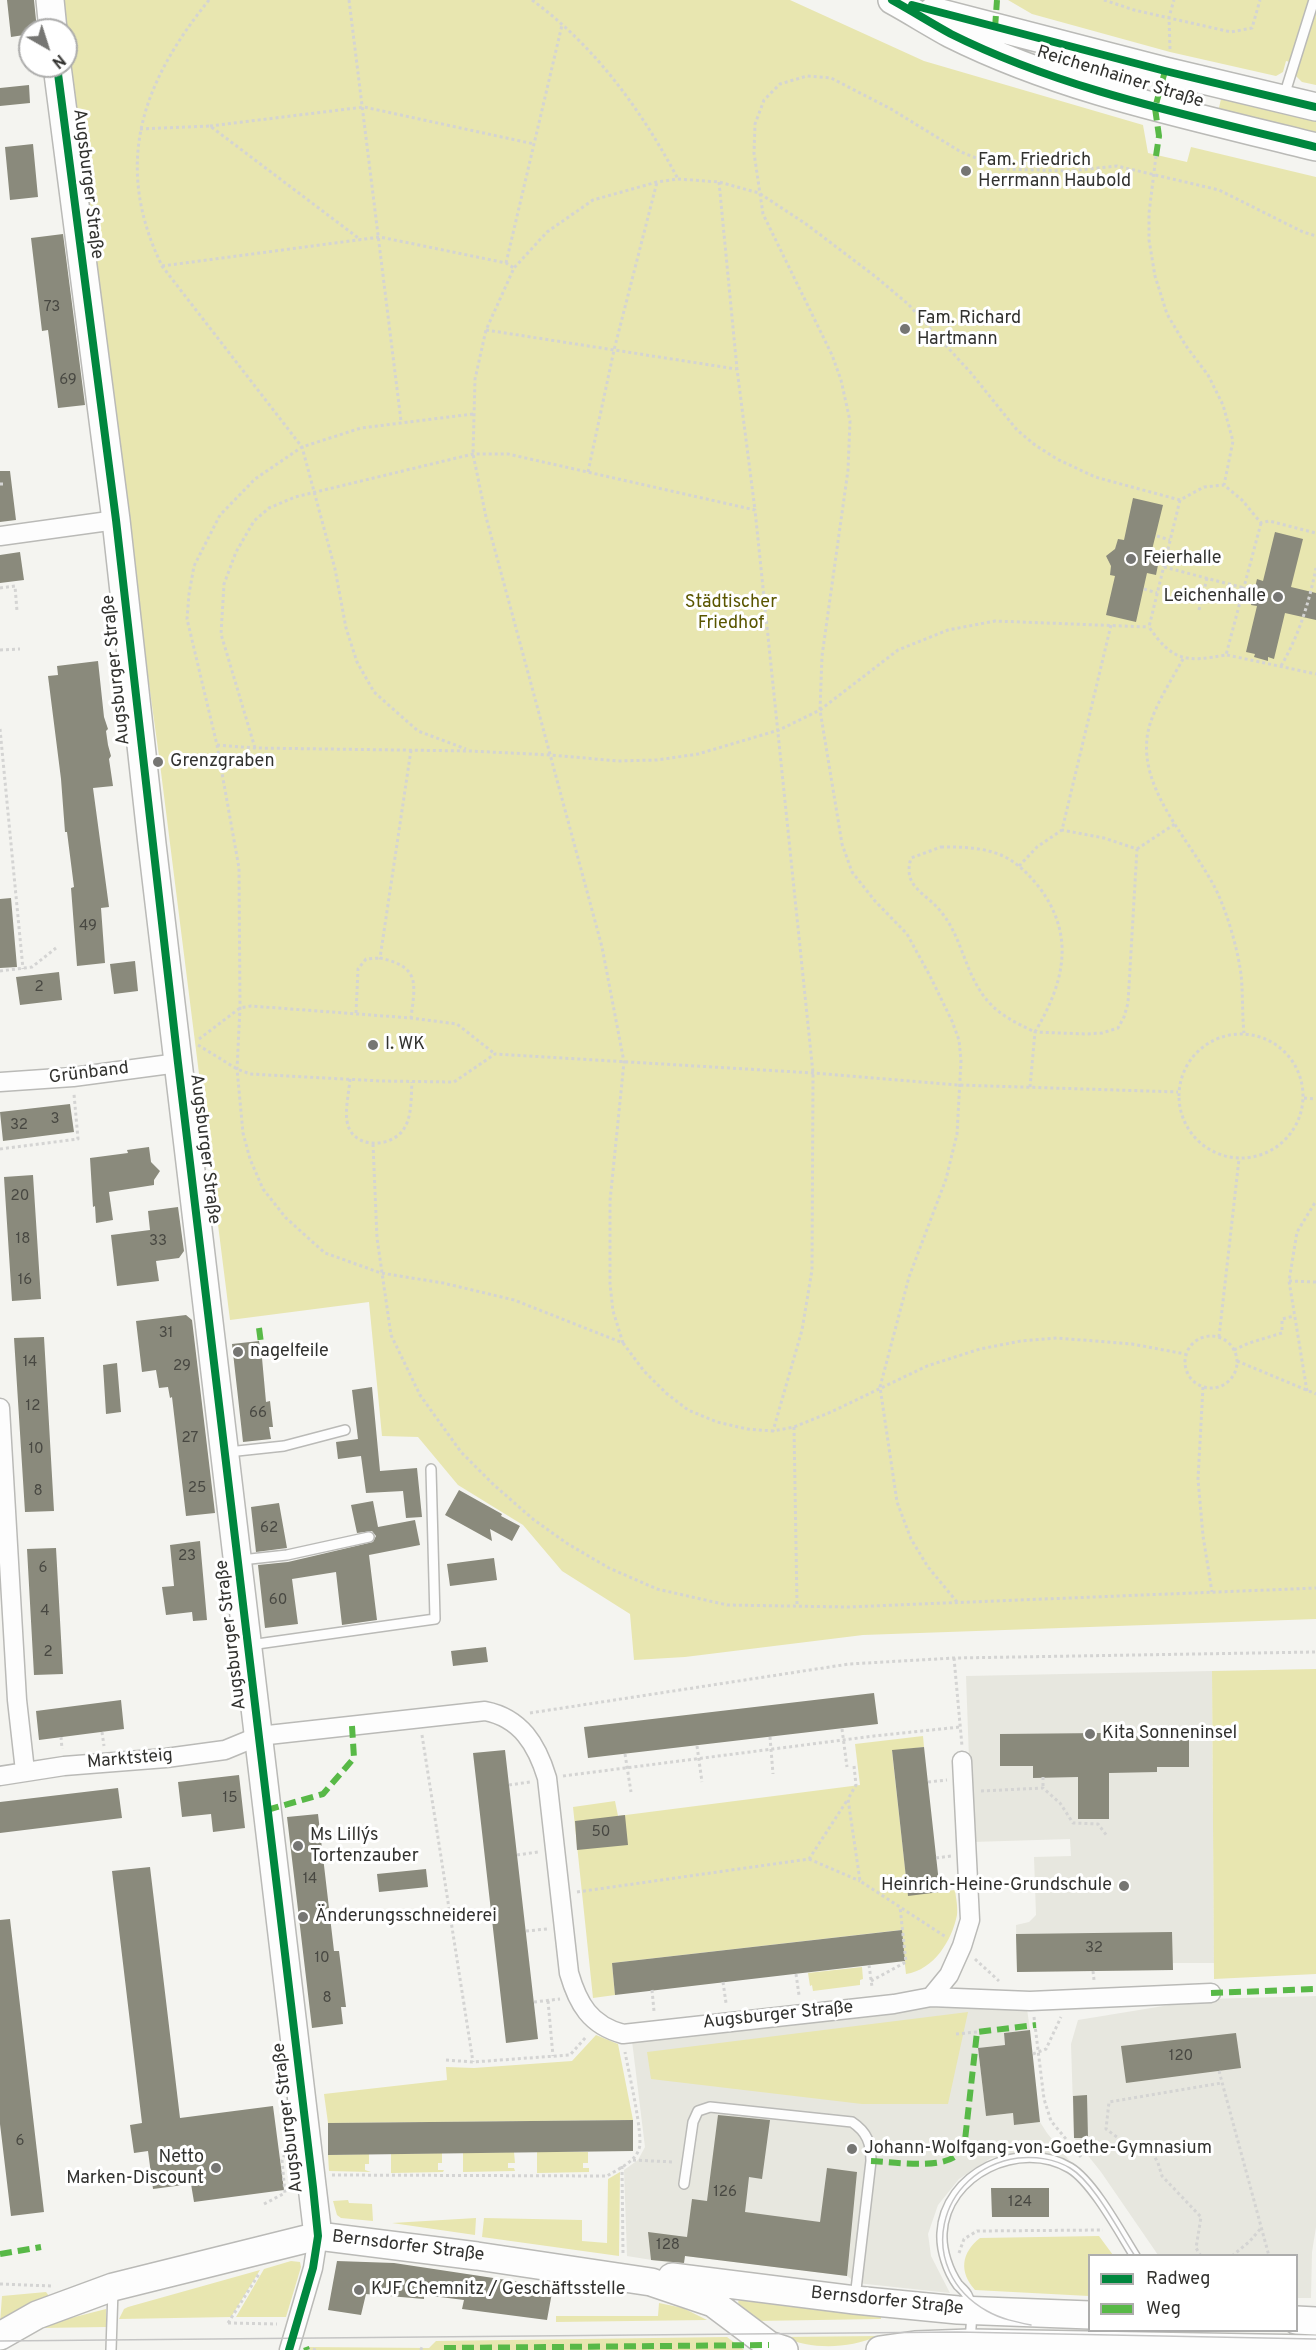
<!DOCTYPE html>
<html>
<head>
<meta charset="utf-8">
<style>
	body { margin:0 }
	#map { position:relative; width:1316px; height:2350px; overflow:hidden; background:#f4f4f0; font-family:Overpass,sans-serif }
	canvas { display:block }
	.legend { position:absolute; left:1088px; top:2254px; width:210px; height:78px; box-sizing:border-box; background:#fff; border:2px solid #adadac; margin:0; padding:8px 10px; list-style:none; font-size:18px; color:#32322f }
	.legend li { display:flex; align-items:center; gap:12px; height:30px }
	.legend b { width:30px; border:2px solid #adadac }
	.north { position:absolute; left:18px; top:18px; width:60px; height:60px; box-sizing:border-box; background:#fff; border:2px solid #adadac; border-radius:50%; rotate:141deg; font-size:16px; font-weight:700; line-height:24px; text-align:center; color:#32322f }
	.north::after { content:''; display:block; margin:auto; width:21px; height:27px; background:#767673; clip-path:polygon(50% 0,100% 100%,50% 72%,0 100%) }
</style>
</head>
<body>
<div id="map">
<canvas width="1316" height="2350"></canvas>
<ul class="legend">
<li><b style="height:8px;background:#00873e"></b>Radweg</li>
<li><b style="height:8px;background:#58b947"></b>Weg</li>
</ul>
<div class="north">N</div>
</div>
<script>
const c = document.querySelector('canvas').getContext('2d');
c.lineJoin = 'round';
function fillPath(path, color) {
  c.fillStyle = color;
  c.fill(path, 'evenodd');
}
function stroke(path, color, width, dash) {
  c.strokeStyle = color;
  c.lineWidth = width;
  c.lineCap = dash ? 'butt' : 'round';
  c.setLineDash(dash || []);
  c.stroke(path);
}
function write(font, color, halo, rows, align = 'center') {
  c.font = font + ' Overpass,sans-serif';
  c.lineWidth = 6;
  c.setLineDash([]);
  c.textBaseline = 'middle';
  c.strokeStyle = halo;
  c.fillStyle = color;
  for (const [text, x, y, turn = 0] of rows) {
    c.save();
    c.translate(x, y);
    c.rotate((+turn || 0) * Math.PI / 180);
    c.textAlign = isNaN(turn) ? turn : align;
    if (halo) c.strokeText(text, 0, 0);
    c.fillText(text, 0, 0);
    c.restore();
  }
}
fillPath(new Path2D(`
	M1212,1671L1214,1963H1173V1970L1017,1972L1016,1925L1029,1922L1036,1915L1034,1857L1071,1856L1070,1839L972,1842L966,1676Z
	M1316,1996V2227L1312,2252L1311,2298H1297L1296,2256L1158,2255L1101,2172L1074,2138L1071,2044L1078,2020L1206,1999Z
	M930,2007L1027,2009L1030,2030L1004,2033L1005,2045L978,2048L986,2116L1013,2113L1015,2125L1040,2122L1047,2133L1069,2160L1035,2152L991,2158L959,2179L938,2205L928,2234L931,2256L950,2293L857,2283L847,2276L685,2256L683,2265L627,2256L624,2170L638,2160L645,2147L632,2041Z`), '#e7e7df');
fillPath(new Path2D(`
	M60,0H790L924,61L1143,125L1148,153L1187,162L1191,147L1316,177V1619L863,1635L685,1657L634,1660L630,1614L562,1571L523,1525L458,1485L418,1437L382,1436L369,1302L230,1320L159,756L88,243L66,63V30Z
	M1008,0H1316V85L1302,82L1296,76L1299,64L1286,61L1283,72L1276,76L1170,52L1032,14Z
	M1227,95L1316,116V142L1218,112L1221,99Z
	M1316,1669V1974L1214,1979L1212,1671Z
	M923,1736L924,1747L892,1751L908,1895L955,1890C956,1898 958,1907 957,1915C952,1940 934,1970 906,1974L901,1930L612,1963L615,1995L593,1998L573,1807L615,1801L618,1816L860,1785L855,1744Z
	M862,1967L863,1979L860,1980V1985L813,1991L812,1985L810,1986L808,1973Z
	M968,2012L948,2104H862L651,2079L647,2052Z
	M596,2035L618,2044L633,2120L328,2123L324,2094L447,2080L446,2067L474,2068L572,2061Z
	M514,2152L515,2163H508V2168H514L515,2171L463,2172V2153Z
	M537,2152H588V2163H583V2168H589V2172L537,2173Z
	M442,2153V2163H438V2170H444L443,2172L391,2173V2154Z
	M369,2154V2164H365V2170L371,2172L329,2171L328,2155Z
	M620,2172L619,2256L482,2237L484,2218L582,2220V2241L607,2243L608,2179Z
	M348,2200L349,2203L372,2204L373,2221L341,2218L337,2215L333,2201Z
	M476,2218L475,2235L392,2223Z
	M1099,2236L1113,2255L1090,2256L1089,2296L975,2290C959,2272 961,2253 980,2238Z
	M291,2261L300,2262L301,2267L286,2317H236L264,2269Z
	M260,2270L231,2317L119,2319L124,2309L128,2307Z
	M46,2292L49,2296L0,2323L2,2296Z
	M740,2298L881,2313V2319L755,2321L742,2310L738,2302Z
	M659,2303L683,2308L707,2320L556,2322V2316H658Z
	M106,2309V2327L40,2328L63,2320Z
	M878,2336C847,2349 813,2350 783,2337Z
	M727,2337L744,2350H304L306,2347L429,2348L436,2341Z`), '#e8e6b0');
fillPath(new Path2D(`
	M7,0H34L37,30H30V34L11,37Z
	M29,85L30,103L0,106V88Z
	M33,144L38,197L10,200L5,147Z
	M63,234L85,405L58,408L48,330L42,331L31,238Z
	M0,471H10L16,520L0,522Z
	M1133,498L1163,505L1150,558L1159,560L1156,575L1147,573L1136,622L1106,615L1115,576L1110,575L1111,566L1106,556L1115,549L1118,539L1124,540Z
	M1275,532L1303,539L1291,587L1316,593V620L1285,613L1274,659L1268,657V661L1254,657L1255,654L1246,652L1257,606L1251,605L1257,579L1263,581Z
	M20,552L24,580L0,583V555Z
	M98,661L104,717L108,729L106,731L108,745L111,756L109,759L113,786L93,788L109,907L101,908L105,963L77,966L71,888L74,887L67,832H65L61,779L48,676L58,675L57,666Z
	M11,898L17,967L0,968V899Z
	M135,961L138,991L114,994L110,964Z
	M59,972L62,1000L20,1005L16,977Z
	M70,1104L74,1132L3,1141L0,1112Z
	M149,1147L151,1162L160,1171L154,1180V1185L109,1192L113,1220L96,1223L95,1206L93,1207L90,1158L128,1153L127,1150Z
	M33,1175L41,1299L12,1301L4,1177Z
	M178,1207L184,1251L179,1258L156,1261L159,1281L117,1286L111,1235L150,1230L148,1211Z
	M186,1315L192,1320L215,1513L186,1516L172,1397L170,1398L168,1387L159,1388L156,1370L142,1372L136,1321Z
	M44,1337L54,1511L25,1512L14,1338Z
	M259,1341L262,1358L266,1402L270,1401L273,1427H269L271,1439L243,1442L232,1344Z
	M117,1363L121,1412L106,1414L103,1365Z
	M372,1387L380,1471L417,1468L422,1517L406,1518L403,1491L366,1493L361,1456L338,1459L336,1442L358,1439L352,1390Z
	M459,1490L502,1514L501,1516L520,1526L512,1541L490,1529L492,1541L445,1515Z
	M373,1501L378,1527L415,1520L420,1545L369,1555L377,1620L342,1625L336,1572L292,1579L298,1624L265,1628L258,1565L288,1562L373,1542L376,1536L372,1531L357,1533L351,1505Z
	M279,1503L287,1548L256,1552L251,1507Z
	M200,1541L207,1620L193,1621L192,1612L166,1615L162,1587L174,1586L170,1545Z
	M56,1548L63,1674L34,1675L27,1549Z
	M494,1558L497,1580L450,1586L447,1564Z
	M486,1647L488,1662L453,1666L451,1651Z
	M874,1693L878,1724L588,1758L584,1727Z
	M121,1700L124,1729L39,1740L36,1711Z
	M1102,1733V1736H1189V1767H1157V1772L1109,1773V1819H1078V1777L1033,1778V1766H1000V1734Z
	M924,1747L940,1892L908,1896L892,1750Z
	M505,1750L538,2039L506,2043L473,1753Z
	M239,1775L245,1828L213,1832L211,1814L182,1817L178,1782Z
	M118,1788L122,1818L0,1833V1802Z
	M318,1814L334,1951H339L346,2007H341L343,2024L312,2028L287,1817Z
	M625,1815L628,1845L577,1850L575,1821Z
	M150,1867L180,2118L273,2106L284,2190L194,2202L191,2184L153,2189L148,2151L134,2153L130,2125L142,2123L112,1871Z
	M426,1869L428,1887L379,1892L377,1874Z
	M10,1919L44,2212L11,2216L0,2124V1920Z
	M902,1930L905,1961L615,1995L612,1963Z
	M1172,1932L1173,1970L1017,1972L1016,1934Z
	M1030,2030L1040,2122L1014,2125L1013,2113L986,2116L978,2048L1005,2045L1004,2033Z
	M1236,2033L1241,2068L1126,2083L1121,2046Z
	M1087,2095L1088,2138H1074L1073,2096Z
	M718,2115L770,2120L762,2179L749,2177L745,2212L820,2222L827,2168L857,2172L847,2276L685,2256L684,2263L651,2260L648,2232L687,2237L692,2199L707,2201Z
	M633,2120V2151L328,2155V2123Z
	M991,2188H1049V2217H992Z
	M337,2261L394,2263L553,2287L547,2320L462,2309L464,2300L424,2295V2299L366,2294L361,2315L328,2310Z`), '#8a8a7c');
const lane = new Path2D(`
	M1284,96L1314,0
	M228,1452L284,1446L345,1430
	M241,1560L287,1555L369,1537
	M250,1645L435,1619L431,1469
	M684,2184L693,2122L698,2111L710,2107L852,2122C867,2132 871,2143 871,2161L855,2298
	M970,2340C971,2326 974,2308 967,2295C965,2291 961,2288 958,2285C948,2271 941,2250 942,2233C945,2174 1020,2138 1070,2168C1093,2182 1120,2232 1135,2256
	M111,2350L113,2290`);
const street = new Path2D(`
	M0,536L116,520
	M0,1082L73,1077L178,1063
	M0,1408L17,1700L25,1771
	M0,1776L64,1766L166,1758L225,1750L259,1736L485,1711C521,1718 537,1745 547,1778L569,1973C578,2004 590,2025 623,2034L894,2004L931,1997L949,1975L962,1946L970,1920L962,1761
	M931,1997L1030,2001L1211,1993
	M289,2350L313,2268L318,2236`);
const secondary = new Path2D(`
	M50,0L53,30
	M892,0C912,11 931,23 951,34C1065,91 1193,116 1316,147
	M933,11L1165,71L1316,107
	M57,66L116,520L152,844L318,2236
	M672,2277L855,2300L958,2310L1090,2315
	M1296,2320L1316,2321
	M0,2336L37,2315L113,2287L318,2236L477,2256L651,2282L713,2303L769,2345L784,2350
	M880,2350L915,2345L970,2343L1316,2349`);
stroke(lane, '#babab7', 12);
stroke(street, '#babab7', 21);
stroke(secondary, '#babab7', 30);
stroke(new Path2D(`
	M209,0C141,84 113,165 162,266L302,447L335,569L346,628L357,662L374,692L418,731L466,749
	M349,0L401,421
	M532,0C595,46 642,111 678,179
	M1104,0L1134,10L1231,32L1252,28L1260,0
	M1170,49L1169,17L1174,0
	M210,126L364,107L534,144
	M140,129L210,126L361,240
	M1156,156L1149,213V240L1155,276L1167,314L1186,346L1208,375L1223,405L1233,441L1224,485
	M719,182L737,369L755,510
	M506,263L562,25
	M162,266L380,237L506,263L514,268
	M486,330L736,369
	M473,414L361,428L302,447L255,479L220,515L194,566L189,594L187,619L217,745L239,868L240,1008L237,1069L243,1133L250,1159L263,1189L286,1218L325,1253L381,1273L443,1283L514,1300L623,1343L644,1371L666,1393L688,1410L717,1422L747,1429L773,1431L794,1427L831,1412L927,1366L980,1349L1021,1341L1057,1338L1132,1344L1185,1354
	M588,472L614,350L657,182
	M0,484H3
	M1180,500L1149,627C1173,662 1186,662 1226,655L1261,523
	M1157,536L1170,540
	M1164,567L1244,588
	M0,588L15,586L17,611
	M1144,589L1157,593
	M1199,610L1207,578
	M0,650L20,649
	M1227,655L1316,674
	M1183,659C1172,679 1157,702 1150,724C1131,786 1194,842 1218,894C1229,919 1237,947 1241,974C1243,993 1242,1013 1244,1033
	M1281,666C1299,635 1309,603 1316,568
	M0,729L23,969
	M217,745L255,748L470,751L551,755L618,761L657,760L698,754L779,730L820,710L898,650L948,630L995,621L1149,627
	M255,748L221,634L224,584L236,552L254,521L269,508L295,497L473,454H508L755,510L813,1073L812,1270L802,1330L773,1431
	M411,750L380,958C421,967 415,984 411,1018
	M941,847C963,847 985,847 1005,857C1019,864 1029,875 1039,887C1076,936 1064,983 1035,1032C1016,1023 999,1015 986,999C965,973 962,938 942,913C926,892 902,888 911,858Z
	M1137,849L1175,824
	M1019,866L1037,847L1062,830L1111,625
	M0,971L32,967L56,948
	M356,1013L358,969L366,959L380,958
	M1179 1096a62 62 0 1 1 124 0a62 62 0 1 1-124 0Z
	M199,1039L240,1008L251,1006L411,1018L457,1024L495,1054
	M198,1045L237,1069L250,1074L381,1081L454,1082L495,1054L813,1073L958,1085L1178,1092
	M350,1079C349,1092 345,1109 347,1121C351,1150 393,1149 405,1127C412,1115 411,1096 412,1082
	M1030,1087L1035,1032L1086,1034L1102,1033L1118,1028L1124,1017L1128,1003L1137,849L1104,838L1062,830
	M1304,1098L1316,1099
	M373,1144L377,1238L391,1335L420,1395L461,1452L494,1485L534,1520L568,1544L609,1568L657,1589L727,1605L847,1607L1316,1588
	M0,1149L78,1139L74,1094
	M1289,1281L1316,1282
	M1185 1362a26 26 0 1 1 52 0a26 26 0 1 1-52 0Z
	M1219,1337L1239,1159
	M623,1343L613,1311L610,1284V1201L624,1062L602,947L486,517L473,454L475,379L486,330L514,268L547,232L593,200L657,182L678,179L719,182L759,193L806,224L876,277L908,304L971,373L1017,430L1035,445L1057,459L1095,477L1180,500L1204,487L1224,485L1242,500L1261,523L1269,521L1316,533
	M1234,1350L1249,1343L1282,1333V1319L1294,1316
	M1237,1361L1316,1394
	M1203,1387L1198,1479L1203,1536L1212,1592
	M1307,1391L1289,1281L1297,1232L1316,1201
	M794,1427L797,1605
	M957,1602L928,1567L911,1539L897,1502L880,1387L909,1277L946,1179L957,1134L961,1061L959,1040L952,1021L930,976L907,934L875,901L852,872L842,844L820,710L822,656L848,470L850,421L841,380L832,355L763,214L754,153L755,124L764,100L780,84L807,76L831,78L891,109L961,152L1004,169L1070,171L1117,166L1219,190L1303,232L1316,236
	M954,1658L962,1746
	M530,1713L849,1664L954,1658L1316,1652
	M842,1729L847,1767
	M102,1732L104,1746
	M422,1735L473,2062
	M61,1737L62,1749
	M770,1737L773,1774
	M697,1746L702,1782
	M625,1754L631,1792
	M854,1766L856,1785L848,1799L860,1881L946,1937
	M563,1776L874,1736L960,1727
	M1043,1777V1788
	M928,1782L947,1780
	M509,1785L530,1782
	M981,1791L1043,1788L1060,1803L1073,1823L1098,1824L1107,1836
	M517,1855L538,1852
	M936,1858L951,1856
	M809,1859L860,1881
	M577,1892L809,1859L848,1799
	M526,1931L547,1929
	M975,1959L999,1981
	M869,1965L872,1987
	M1093,1971L1094,1980
	M796,1974L799,1995
	M871,1981L906,1962L900,1907
	M723,1982L726,2003
	M652,1990L654,2011
	M548,2001L553,2056
	M534,2002L560,1999
	M1034,2017L1044,2099L1051,2121L1081,2157
	M956,2034L977,2032
	M1033,2054L1046,2049L1061,2017
	M446,2060L473,2062L570,2055L587,2036
	M1219,2071L1269,2256
	M633,2160L674,2162
	M622,2166L623,2254
	M332,2175L607,2176C618,2169 635,2162 639,2149C644,2137 628,2069 625,2052
	M264,2204L285,2193L282,2160L285,2154
	M959,2253L964,2239L977,2231L1103,2230
	M1201,2256L1196,2248L1201,2217L1162,2176L1158,2163L1152,2152L1121,2140L1106,2129L1109,2102L1222,2083
	M1232,2256L1250,2241L1261,2228
	M0,2284L52,2286
	M228,2323L259,2274
	M228,2323L277,2324
	M307,2348L316,2350
	M420,2348L424,2350`), '#d4d4d3', 3, [3, 3]);
stroke(lane, '#fdfdfd', 9);
stroke(street, '#fdfdfd', 18);
stroke(secondary, '#fdfdfd', 27);
stroke(new Path2D(`
	M1031,2325C1016,2322 1001,2319 987,2311C914,2270 936,2170 1018,2158C1035,2156 1055,2159 1070,2168C1094,2182 1119,2232 1135,2256
	M0,2341L957,2332L1316,2339`), '#c4c4c4', 1.5);
stroke(new Path2D(`
	M995,28L997,0
	M1156,156L1159,136L1155,108L1165,71
	M259,1328L263,1358
	M267,1810L323,1794L354,1758L352,1726
	M1211,1993L1316,1989
	M871,2161C893,2162 939,2169 956,2156C962,2152 963,2146 965,2140L977,2032L1036,2025
	M0,2254L41,2247
	M306,2347L307,2350
	M444,2348L769,2345`), '#58b947', 6, [12, 6]);
stroke(new Path2D(`
	M892,0C912,11 931,23 951,34C1065,91 1193,116 1316,147
	M912,5L1165,71L1316,107
	M57,66L116,520L178,1063L313,2187L318,2236L313,2268L289,2350`), '#00873e', 8);
for (const [x, y, r, color] of [
	[966,171,6,"#767673"],
	[905,329,6,"#767673"],
	[1131,559,6,"#767673"],
	[1278,597,6,"#767673"],
	[158,762,6,"#767673"],
	[373,1045,6,"#767673"],
	[238,1352,6,"#767673"],
	[1090,1734,6,"#767673"],
	[298,1846,6,"#767673"],
	[1124,1886,6,"#767673"],
	[303,1917,6,"#767673"],
	[852,2149,6,"#767673"],
	[216,2168,6,"#767673"],
	[359,2290,6,"#767673"]
]) {
  const dot = new Path2D();
  dot.arc(x, y, r, 0, 2 * Math.PI);
  c.fillStyle = color;
  c.fill(dot);
  stroke(dot, '#fff', 2);
}
write('15px', '#484842', null, [
	["73",52,308],
	["69",68,381],
	["49",88,927],
	["2",39,988],
	["3",55,1120],
	["32",19,1126],
	["20",20,1197],
	["18",23,1240],
	["33",158,1242],
	["16",25,1281],
	["31",166,1334],
	["14",30,1363],
	["29",182,1367],
	["12",33,1407],
	["66",258,1414],
	["27",190,1439],
	["10",36,1450],
	["25",197,1489],
	["8",38,1492],
	["62",269,1529],
	["23",187,1557],
	["6",43,1569],
	["60",278,1601],
	["4",45,1612],
	["2",48,1653],
	["15",230,1799],
	["50",601,1833],
	["14",310,1880],
	["32",1094,1949],
	["10",322,1959],
	["8",327,1999],
	["120",1181,2057],
	["6",20,2142],
	["126",725,2193],
	["124",1020,2203],
	["128",668,2246]
]);
write('18px', '#32322f', '#fff', [
	["Reichenhainer Straße",1120,78,17],
	["Augsburger Straße",87,184,83],
	["Augsburger Straße",117,670,-96],
	["Grünband",89,1074,-7],
	["Augsburger Straße",204,1149,83],
	["Augsburger Straße",232,1635,-97],
	["Marktsteig",130,1760,-5],
	["Augsburger Straße",778,2016,-6],
	["Augsburger Straße",289,2118,-97],
	["Bernsdorfer Straße",408,2247,7],
	["Bernsdorfer Straße",887,2302,6]
]);
write('18px', '#32322f', '#fff', [
	["Fam. Friedrich",978,161],
	["Herrmann Haubold",978,182],
	["Fam. Richard",917,319],
	["Hartmann",917,340],
	["Feierhalle",1143,559],
	["Leichenhalle",1266,597,"right"],
	["Grenzgraben",170,762],
	["I. WK",385,1045],
	["nagelfeile",250,1352],
	["Kita Sonneninsel",1102,1734],
	["Ms Lilly´s",310,1836],
	["Tortenzauber",310,1857],
	["Heinrich-Heine-Grundschule",1112,1886,"right"],
	["Änderungsschneiderei",315,1917],
	["Johann-Wolfgang-von-Goethe-Gymnasium",864,2149],
	["Netto",204,2158,"right"],
	["Marken-Discount",204,2179,"right"],
	["KJF Chemnitz / Geschäftsstelle",371,2290]
], 'left');
write('18px', '#5a5600', '#fff', [
	["Städtischer",731,603],
	["Friedhof",731,624]
]);
</script>
</body>
</html>
